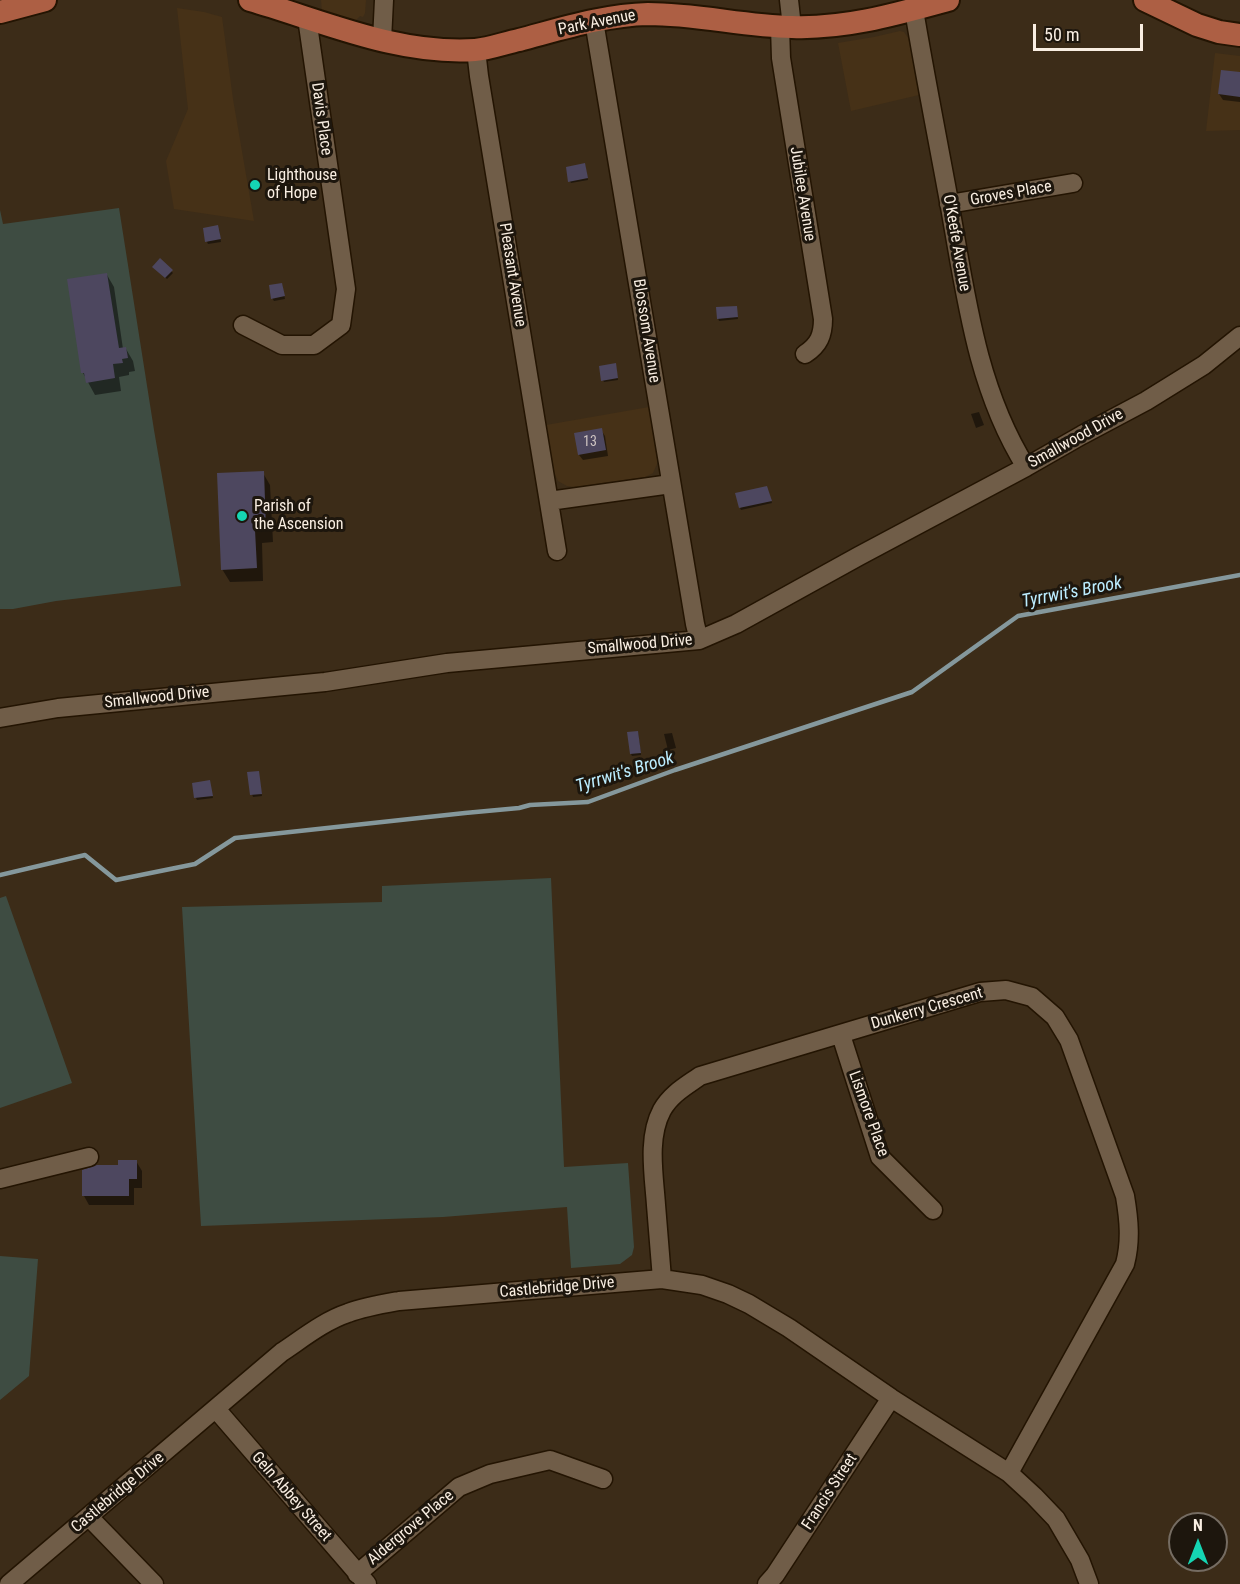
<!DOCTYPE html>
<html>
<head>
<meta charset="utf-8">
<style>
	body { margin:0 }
	#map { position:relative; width:1240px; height:1584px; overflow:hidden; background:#3c2c18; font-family:"Roboto Condensed",sans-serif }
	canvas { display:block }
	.north { position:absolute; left:1168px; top:1512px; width:60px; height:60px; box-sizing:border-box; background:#1d160d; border:2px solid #756c62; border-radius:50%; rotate:0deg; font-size:16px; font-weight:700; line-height:24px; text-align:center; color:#f9eee2 }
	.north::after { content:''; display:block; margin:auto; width:21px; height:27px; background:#15d5b3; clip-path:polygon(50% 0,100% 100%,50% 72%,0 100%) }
	.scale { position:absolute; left:1033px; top:24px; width:110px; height:27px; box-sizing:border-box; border:3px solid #f9eee2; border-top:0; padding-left:8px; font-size:18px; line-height:21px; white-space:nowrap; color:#f9eee2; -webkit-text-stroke:4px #1d160d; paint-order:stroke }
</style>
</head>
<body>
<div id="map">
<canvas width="1240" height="1584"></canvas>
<div class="north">N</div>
<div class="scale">50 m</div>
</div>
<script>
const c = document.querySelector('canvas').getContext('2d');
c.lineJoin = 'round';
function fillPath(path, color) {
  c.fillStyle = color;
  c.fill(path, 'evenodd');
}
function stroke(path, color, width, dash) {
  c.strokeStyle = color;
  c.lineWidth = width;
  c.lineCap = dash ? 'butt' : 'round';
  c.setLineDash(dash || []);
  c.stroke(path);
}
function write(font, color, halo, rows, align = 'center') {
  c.font = font + ' "Roboto Condensed",sans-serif';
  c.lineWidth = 6;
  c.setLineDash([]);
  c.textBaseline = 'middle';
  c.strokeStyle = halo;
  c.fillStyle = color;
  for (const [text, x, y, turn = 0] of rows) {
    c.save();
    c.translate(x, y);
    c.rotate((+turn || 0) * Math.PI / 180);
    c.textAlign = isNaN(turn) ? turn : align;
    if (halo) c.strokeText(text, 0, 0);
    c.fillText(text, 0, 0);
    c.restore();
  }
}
fillPath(new Path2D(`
	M321,0H366L365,13L363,17L360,16L356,20H348L322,12Z
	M177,8L204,12L222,17L233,99L254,221L174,209L166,161L188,109Z
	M900,31L904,32L908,38L910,45L919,95L851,111L838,43L874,37Z
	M1215,53L1240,56V130L1206,131Z
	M649,407L657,459V464L653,473L645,477L576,487L567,486L558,481L554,472L546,425Z`), '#463117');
fillPath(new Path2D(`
	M119,208L154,430L181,586L56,601L13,609H0V210L3,224Z
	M551,878L564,1167L628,1163L634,1247L632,1255L620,1264L571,1268L567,1207L443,1217L201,1226L182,907L382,902V886Z
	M6,896L72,1083L0,1108V898Z
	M0,1256L38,1259L29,1376L0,1400Z`), '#3e4c42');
fillPath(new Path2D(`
	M1240,73V102L1223,100L1219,94Z
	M585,165L588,180L571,183L570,181Z
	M219,229L221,242L208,244L207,242Z
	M156,269L171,271L173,273L167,279Z
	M107,275L114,287L123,349H126L133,361L135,371L129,372V375L119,377L121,391L95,395L83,373Z
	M282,284L285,299L274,301L272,298Z
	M736,307L738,319L719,321L718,318Z
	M616,367L618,380L604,382L603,380Z
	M979,412L984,425L976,428L971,414Z
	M601,430L605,436L608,456L583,460L579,455Z
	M263,473L270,485L273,542L262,543L263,581L230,582L222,569Z
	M768,490L772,503L741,510L740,508Z
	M638,732L641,755L632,756L631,754Z
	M672,733L676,748L668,750L664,734Z
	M258,772L262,796L253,797L252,794Z
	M209,782L213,798L197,800L196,798Z
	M136,1161L142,1171V1188H134V1205H89L84,1196L120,1166Z`), '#0007');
stroke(new Path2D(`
	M0,875L85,855L116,880L195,864L235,838L465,813L519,808L530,805L588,802L675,770L912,692L1018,616L1240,575`), '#85989c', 4.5);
fillPath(new Path2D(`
	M1221,70L1240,72V97L1218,94Z
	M585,163L588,178L568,182L566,167Z
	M218,225L221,239L205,242L203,228Z
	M160,258L173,270L165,278L152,267Z
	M107,273L119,348L126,347L128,358L122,359L123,363L113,364L115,378L86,383L84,373H81L67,279Z
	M282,283L285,296L271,299L269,285Z
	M737,306L738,317L717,319L716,307Z
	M616,363L618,378L601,381L599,366Z
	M602,428L606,450L578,455L574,433Z
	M264,471L266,530H255L257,568L221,570L217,473Z
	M767,486L772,501L739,508L735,493Z
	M638,731L641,753L630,754L627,732Z
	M259,771L262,794L250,795L247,772Z
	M210,780L213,796L194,798L192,783Z
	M118,1160H137V1179H129V1196H82V1170L97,1165H118Z`), '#4d475f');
const minor = new Path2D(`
	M789,0L792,27
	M914,10C925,76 938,141 950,207C966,297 977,389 1026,467
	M594,21L695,624L699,640
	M780,27L781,58L823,319C823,335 819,345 805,354
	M382,40L384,0
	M476,50L479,76L557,551
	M949,204L1073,183
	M243,325L282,345H314L341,325L346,289L307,18
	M549,501L671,484
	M0,718L58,708L325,682L447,663L699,640L736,624L859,556L1026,467L1082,435L1146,401L1204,365L1240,336
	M841,1035L880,1157L933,1210
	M0,1179L89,1157
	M662,1279C660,1255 658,1230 656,1205C654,1175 647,1138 662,1110C671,1094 686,1086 700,1076L980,992L1006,990L1032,997L1055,1017L1069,1040L1125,1196C1129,1220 1131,1241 1125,1264L1009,1473
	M216,1409L367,1584
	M89,1517L154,1584
	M357,1574L459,1487L490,1474L550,1460L603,1479
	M9,1584L282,1352C303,1338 324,1321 348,1313C364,1307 382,1304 399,1301L662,1279L702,1285L728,1294L749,1304L789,1328L891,1398L1009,1473L1034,1496L1056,1519L1080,1560L1089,1584
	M767,1584L775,1575L891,1398`);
const major = new Path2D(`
	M250,0C323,21 397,55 475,50C489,49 505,43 519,40C561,29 604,15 648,14C697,14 744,26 792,27C846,29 897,14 948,0
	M1145,0L1197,25L1219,32L1240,35
	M0,12L45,0`);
stroke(minor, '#231402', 21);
stroke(major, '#231402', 26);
stroke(minor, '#705d48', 18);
stroke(major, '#ad5f44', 22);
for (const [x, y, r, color] of [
	[255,185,6,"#15d5b3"],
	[242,516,6,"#15d5b3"]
]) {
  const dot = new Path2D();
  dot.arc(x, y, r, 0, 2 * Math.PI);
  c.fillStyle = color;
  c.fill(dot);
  stroke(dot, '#1d160d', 2);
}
write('14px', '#cec4c1', null, [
	["13",590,442]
]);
write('16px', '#f9eee2', '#1d160d', [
	["Park Avenue",597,23,-11],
	["Davis Place",321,119,82],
	["Jubilee Avenue",802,194,81],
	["Groves Place",1011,194,-10],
	["O'Keefe Avenue",956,243,80],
	["Pleasant Avenue",512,275,81],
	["Blossom Avenue",646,331,81],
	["Smallwood Drive",1076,439,-29],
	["Smallwood Drive",640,645,-5],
	["Smallwood Drive",157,698,-6],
	["Dunkerry Crescent",927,1009,-16],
	["Lismore Place",868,1114,70],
	["Castlebridge Drive",557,1288,-5],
	["Francis Street",830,1492,-57],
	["Castlebridge Drive",118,1493,-40],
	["Geln Abbey Street",291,1497,49],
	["Aldergrove Place",411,1528,-40]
]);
write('16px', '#f9eee2', '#1d160d', [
	["Lighthouse",267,176],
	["of Hope",267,194],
	["Parish of",254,507],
	["the Ascension",254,525]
], 'left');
write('italic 18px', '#bcedff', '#1d160d', [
	["Tyrrwit's Brook",1072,593,-11],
	["Tyrrwit's Brook",625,773,-17]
]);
</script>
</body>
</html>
